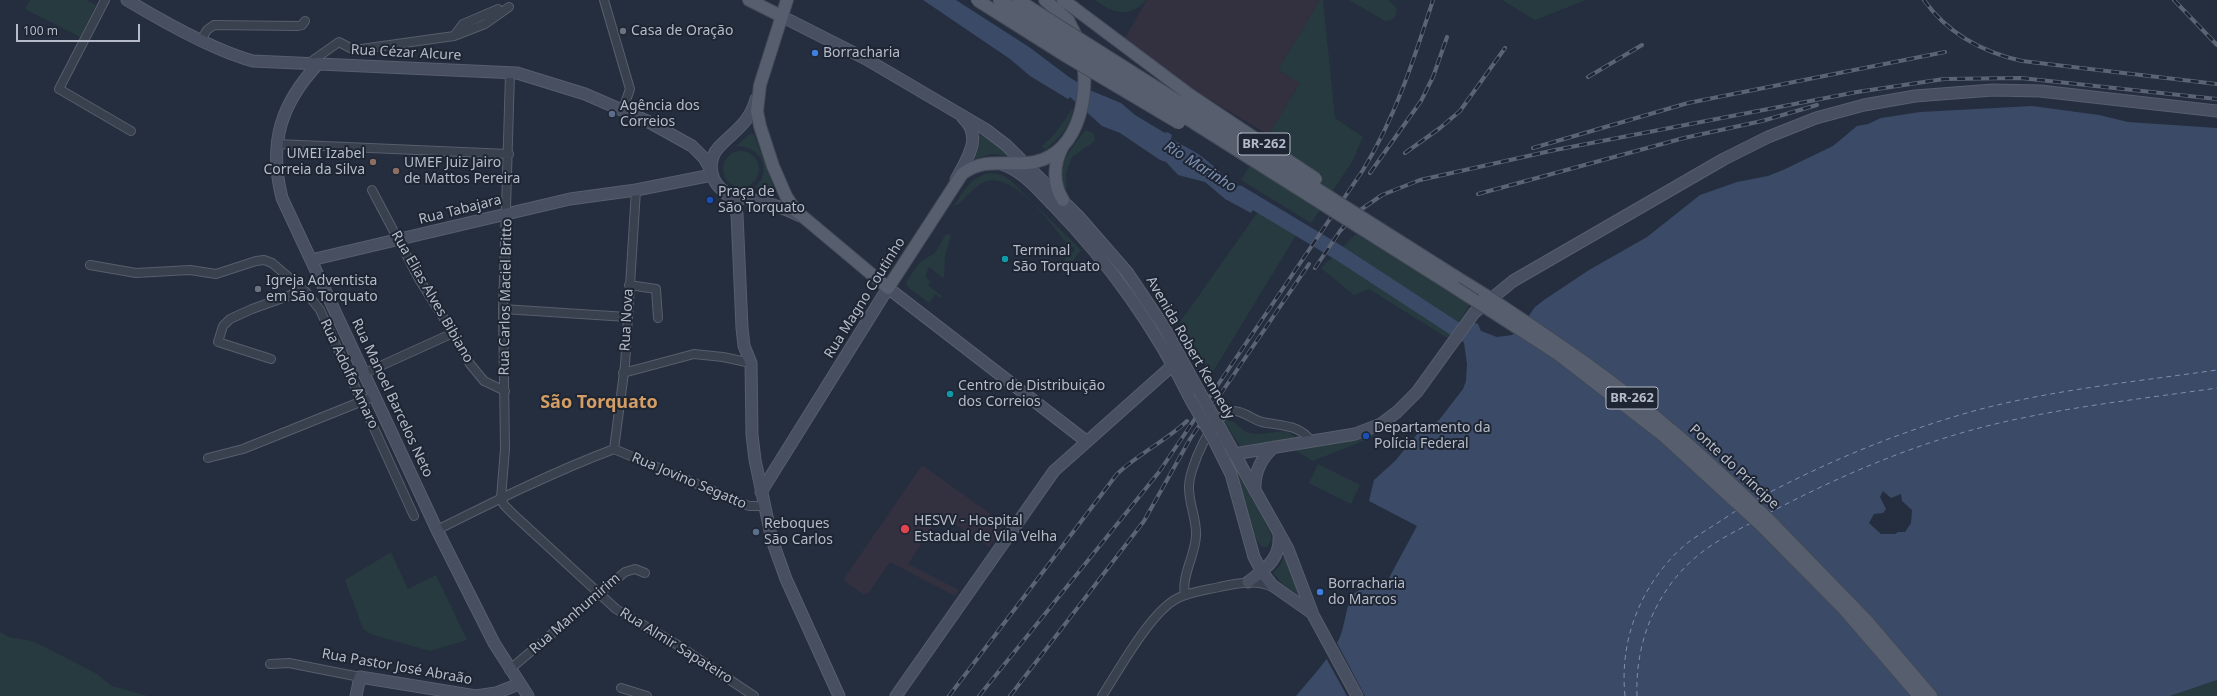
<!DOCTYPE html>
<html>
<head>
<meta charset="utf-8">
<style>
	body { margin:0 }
	#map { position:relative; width:2217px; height:696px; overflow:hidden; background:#252e3e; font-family:"Noto Sans",sans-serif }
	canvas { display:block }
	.scale { position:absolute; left:16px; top:24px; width:124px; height:18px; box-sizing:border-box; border:2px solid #b5bbc9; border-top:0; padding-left:5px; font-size:12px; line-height:14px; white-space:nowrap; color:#b5bbc9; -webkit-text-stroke:3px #1e2533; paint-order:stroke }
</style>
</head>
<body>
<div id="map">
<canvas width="2217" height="696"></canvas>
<div class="scale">100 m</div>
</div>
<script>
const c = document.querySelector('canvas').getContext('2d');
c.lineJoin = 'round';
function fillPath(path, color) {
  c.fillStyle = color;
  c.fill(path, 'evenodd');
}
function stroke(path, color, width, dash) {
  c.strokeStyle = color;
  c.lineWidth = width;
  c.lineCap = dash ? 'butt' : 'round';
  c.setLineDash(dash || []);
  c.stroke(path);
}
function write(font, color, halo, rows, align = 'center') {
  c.font = font + ' "Noto Sans",sans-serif';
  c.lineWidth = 4;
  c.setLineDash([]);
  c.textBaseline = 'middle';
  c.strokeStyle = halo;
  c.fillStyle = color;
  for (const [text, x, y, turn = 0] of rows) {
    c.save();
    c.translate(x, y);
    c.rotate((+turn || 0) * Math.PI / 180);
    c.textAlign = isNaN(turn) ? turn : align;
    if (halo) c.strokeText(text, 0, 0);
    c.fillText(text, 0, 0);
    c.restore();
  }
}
fillPath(new Path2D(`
	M1147,0H1320L1278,70L1300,83L1269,135L1120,46Z
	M922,465L1005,524L989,547L941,515L908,564L959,590L955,596L890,562L868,594L866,593L864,595L843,580Z`), '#33303f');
fillPath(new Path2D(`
	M30,0H87L96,5L80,37L25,9Z
	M1095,0H1146C1129,19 1113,13 1095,0Z
	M1320,0H1323L1335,118L1363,137L1352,162L1311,223L1241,180L1300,83L1278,70Z
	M1349,0H1388L1396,7C1398,15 1394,21 1385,21Z
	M1502,0H1586L1535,20Z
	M1073,108C1070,128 1060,137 1045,150L1042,146L1054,135Z
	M1085,130L1094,133L1095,141L1072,157L1066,173L1067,187L1064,188C1054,163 1073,149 1085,130Z
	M978,131L1010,156L992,154L969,160L980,142Z
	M751,133L754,135L773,186L754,188C774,172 761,145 736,146Z
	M723 169a18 18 0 1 1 36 0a18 18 0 1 1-36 0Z
	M991,173L1002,175L1011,181L1081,250L1070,265L1064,260L1070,253L1074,252V247L1070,248C1054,227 1014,170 984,182C975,186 966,197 959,204L954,206C963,191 973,175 991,173Z
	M1260,209L1298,232L1211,375L1180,322Z
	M946,234L951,235L945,257L944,276L943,278L929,267L925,277L931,281L928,285L942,296L940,298L936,294L929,303L908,287L906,282L920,262L935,253Z
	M1356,234L1470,304L1449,339L1369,289L1354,295L1321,268Z
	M1223,420C1239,420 1238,430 1250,433C1263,436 1276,430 1288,431L1296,438L1240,446Z
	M1218,434L1271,534V540L1267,547H1262L1257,541L1231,463Z
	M1371,434L1378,435L1313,461L1293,449L1343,442Z
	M1318,464L1360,485L1351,504L1309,483Z
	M391,552L408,589L436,575L467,640L430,651L370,634L363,629L345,580Z
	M1285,552L1303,598L1283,584L1273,573L1281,564Z
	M0,632L9,637L32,641L47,648L97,674L112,686L148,696H0Z
	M2217,680V696H2170Z`), '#273a3f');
fillPath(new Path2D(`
	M923,0H956L1029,47L1069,77L1092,91L1121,103L1135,115L1165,133L1167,132L1172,135L1171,139C1182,145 1195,151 1205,159C1224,174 1236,190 1258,202L1251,213L1225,199L1205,182L1178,175L1166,162L1160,160L1120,133L1102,126L1070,97L1068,99L1030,76L1010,59Z
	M2032,106L2099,115L2128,122L2217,128V680L2170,696H1296C1310,679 1331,657 1340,637C1344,629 1348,598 1353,594C1362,587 1374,586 1384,587L1417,526L1369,501L1374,480L1395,461L1419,432L1439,420L1463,389L1466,381L1467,364L1464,343L1461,337L1472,322L1478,324L1481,331L1497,337L1512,335L1517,332L1535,307L1544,300L1589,270L1647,237L1700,195L1737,182L1768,176L1783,170L1833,146L1857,126L1868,124L1881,118L1920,112ZM1883,491L1891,498L1901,494L1902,501L1912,510L1911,523L1905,532H1898L1895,534H1881L1869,523L1874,514L1883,513L1886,509L1880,497Z`), '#3a4a67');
fillPath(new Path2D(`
	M1336,641L1365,696H1347L1326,658L1302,688L1294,696Z`), '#252e3e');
stroke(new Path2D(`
	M1239,193L1339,253L1463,334`), '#3a4a67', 15);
stroke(new Path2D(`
	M1755,500C1828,461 1905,429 1985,408C2060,389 2140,381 2217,370
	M1769,513C1839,476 1914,444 1991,425C2065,407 2141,399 2217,388
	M1625,696C1619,638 1642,582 1686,544C1702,532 1720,522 1737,510
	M1637,696C1635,643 1655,592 1696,557C1712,543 1732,533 1751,523`), '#7c8fb0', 1, [5, 4]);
const street = new Path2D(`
	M105,0L59,89L131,131
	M604,0L630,89L623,109
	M454,36L463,24L498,9
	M201,40L207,30L214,25L298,26L302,25L305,21
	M309,63L339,42L354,50L454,36L485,24L509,7
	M510,73L503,309L505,449L501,498L504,505L514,515L616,609L676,644L754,696
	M277,144L509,154
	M372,190L419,279L453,333L470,364L484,381L505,391
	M90,265L136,273L190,270L216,274L256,261L264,260L272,263L306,292L320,310L414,516
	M629,285L656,289L658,318
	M503,309L627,317
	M271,359L218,342L223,326L230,319L252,309L291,295L301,287
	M365,373L453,333
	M623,373L694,354L723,357L751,363
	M614,449L625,365L636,190
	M614,449L749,506H764
	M208,458L243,449L375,396
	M437,530C495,501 553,472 614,449
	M1185,595C1181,576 1195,556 1196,536C1197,519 1189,505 1189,488C1188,470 1213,411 1234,411C1244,411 1253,420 1262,422C1281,426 1299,424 1311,441
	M270,664L289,663L360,677
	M509,670L625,572L635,569L645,573
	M621,688L647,696
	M1102,696C1119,670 1151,611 1178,598C1190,592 1206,590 1219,587C1238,583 1255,579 1273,587`);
const secondary = new Path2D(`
	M127,0C162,21 215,51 253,61L517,73L585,94L647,121L692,146L704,158L711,170
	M781,16L866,59L985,129L1006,145L1080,218L1127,272L1164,327L1199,391
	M319,63C281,103 268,143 282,198L437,530L494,643L528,696
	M756,99C749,124 735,130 719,147C706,161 710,184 727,193C738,199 751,199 763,202C776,205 788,210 800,216
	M1001,164C1022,170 1038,190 1053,205C1111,265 1155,327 1192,402
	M956,180C966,160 984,137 963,118
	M724,192L731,199L737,214L742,328L744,346L751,363L752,435L755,460L772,540L786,579L839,696
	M311,260L570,199L636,190L712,175
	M1220,428L1288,549L1312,612
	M1213,438L1231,474L1254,557L1262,572L1272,585L1312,613L1357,696
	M1234,454L1355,434L1381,424L1397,412L1417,392L1474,313L1513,281L1724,159L1768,137L1816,118L1864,105L1915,96L1993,90L2040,91L2217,111
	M1255,491C1254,473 1260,459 1274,447
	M761,492L888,288L1086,441
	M1248,582C1265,569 1281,559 1279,535
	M356,696L360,677L476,696L496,693L519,684
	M896,696L1054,471L1173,365`);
const primary = new Path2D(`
	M749,0L781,16
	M787,0L760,85L757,111L760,126L773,166L786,196L795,210L888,288L962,174C983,158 1004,165 1027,163C1077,159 1089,100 1083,60
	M1045,0L1068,20L1079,42
	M1063,0L1074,8
	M1062,148C1053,165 1053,184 1063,200
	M1456,277L1485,295
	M1767,518L1867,621L1931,696
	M1761,525L1844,609L1919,696`);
stroke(street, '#575e6c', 10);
stroke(secondary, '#575e6c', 13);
stroke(primary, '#424957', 14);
stroke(street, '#39404e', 8);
stroke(secondary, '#474f61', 11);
stroke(primary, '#575f6e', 12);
const rail = new Path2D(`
	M1924,0C1948,34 1982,52 2022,61L2217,84
	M2174,0L2217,45
	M1588,77L1642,45
	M1533,148L1688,103L1945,52
	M1405,153L1440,128L1460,111L1505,48
	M1370,173L1421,101L1433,77L1447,37
	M1478,194L1684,138L1762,121L1817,105
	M1315,268L1340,231L1359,211L1382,195L1420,180L1555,150L1857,92L1944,79L2021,78L2217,99
	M949,696L1117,474C1139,453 1166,441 1187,421
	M979,696L1159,472L1363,170C1396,116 1414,59 1433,0
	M1010,696L1144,521L1190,439L1309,264`);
stroke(rail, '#5b6475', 4);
stroke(rail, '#1e2533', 2.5, [8]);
const secondaryBridge = new Path2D(`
	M1199,391L1220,428
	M1192,402L1213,438`);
const primaryBridge = new Path2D(`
	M977,0L1066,56L1179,123
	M999,0L1451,285L1558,354L1664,436L1761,525
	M1018,0L1456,277
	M1074,8L1190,95L1316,179
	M1485,295C1549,337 1613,380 1671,430C1705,458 1736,488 1767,518`);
stroke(secondaryBridge, '#575e6c', 13, []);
stroke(primaryBridge, '#424957', 14, []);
stroke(secondaryBridge, '#474f61', 11);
stroke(primaryBridge, '#575f6e', 12);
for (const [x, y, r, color] of [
	[623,31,4,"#6b7280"],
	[815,53,4,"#3f7fe0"],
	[612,114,4,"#5c6f8a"],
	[373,162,4,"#8d6e63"],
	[396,171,4,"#8d6e63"],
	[710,200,4,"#1a4fb4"],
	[1005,259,4,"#0f9aa8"],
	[258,289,4,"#6b7280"],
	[950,394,4,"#0f9aa8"],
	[1366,436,4,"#1a4fb4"],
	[905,529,5,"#e0444e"],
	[756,532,4,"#5c6f8a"],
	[1320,592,4,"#3f7fe0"]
]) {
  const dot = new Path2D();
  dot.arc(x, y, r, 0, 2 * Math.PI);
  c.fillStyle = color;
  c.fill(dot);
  stroke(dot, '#1e2533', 1.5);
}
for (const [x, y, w] of [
	[1264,144,52],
	[1632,398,52]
]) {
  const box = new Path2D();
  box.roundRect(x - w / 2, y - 11, w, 22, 3);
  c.fillStyle = '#1e2533';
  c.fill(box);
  stroke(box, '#b5bbc9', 1);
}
write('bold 13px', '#b5bbc9', null, [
	["BR-262",1264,144],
	["BR-262",1632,398]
]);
write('14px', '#b5bbc9', '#1e2533', [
	["Casa de Oração",631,31],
	["Borracharia",823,53],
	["Agência dos",620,106],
	["Correios",620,122],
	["UMEI Izabel",365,154,"right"],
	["Correia da Silva",365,170,"right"],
	["UMEF Juiz Jairo",404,163],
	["de Mattos Pereira",404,179],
	["Praça de",718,192],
	["São Torquato",718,208],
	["Terminal",1013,251],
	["São Torquato",1013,267],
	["Igreja Adventista",266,281],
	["em São Torquato",266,297],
	["Centro de Distribuição",958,386],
	["dos Correios",958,402],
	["Departamento da",1374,428],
	["Polícia Federal",1374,444],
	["HESVV - Hospital",914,521],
	["Estadual de Vila Velha",914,537],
	["Reboques",764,524],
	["São Carlos",764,540],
	["Borracharia",1328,584],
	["do Marcos",1328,600]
], 'left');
write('14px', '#b5bbc9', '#1e2533', [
	["Rua Cézar Alcure",406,53,3],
	["Rua Tabajara",460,210,-14],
	["Rua Elias Alves Bibiano",432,297,60],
	["Rua Carlos Maciel Britto",506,297,-89],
	["Rua Magno Coutinho",865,298,-58],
	["Rua Nova",627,320,-87],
	["Avenida Robert Kennedy",1190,348,60],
	["Rua Adolfo Amaro",349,374,65],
	["Rua Manoel Barcelos Neto",392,398,65],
	["Ponte do Príncipe",1734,467,43],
	["Rua Jovino Segatto",689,481,23],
	["Rua Manhumirim",575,614,-41],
	["Rua Almir Sapateiro",676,646,32],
	["Rua Pastor José Abraão",397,667,10]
]);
write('italic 15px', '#7c8fb0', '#1e2533', [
	["Rio Marinho",1200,167,32]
]);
write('bold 18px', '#d39d65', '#1e2533', [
	["São Torquato",599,403]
]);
</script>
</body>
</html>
